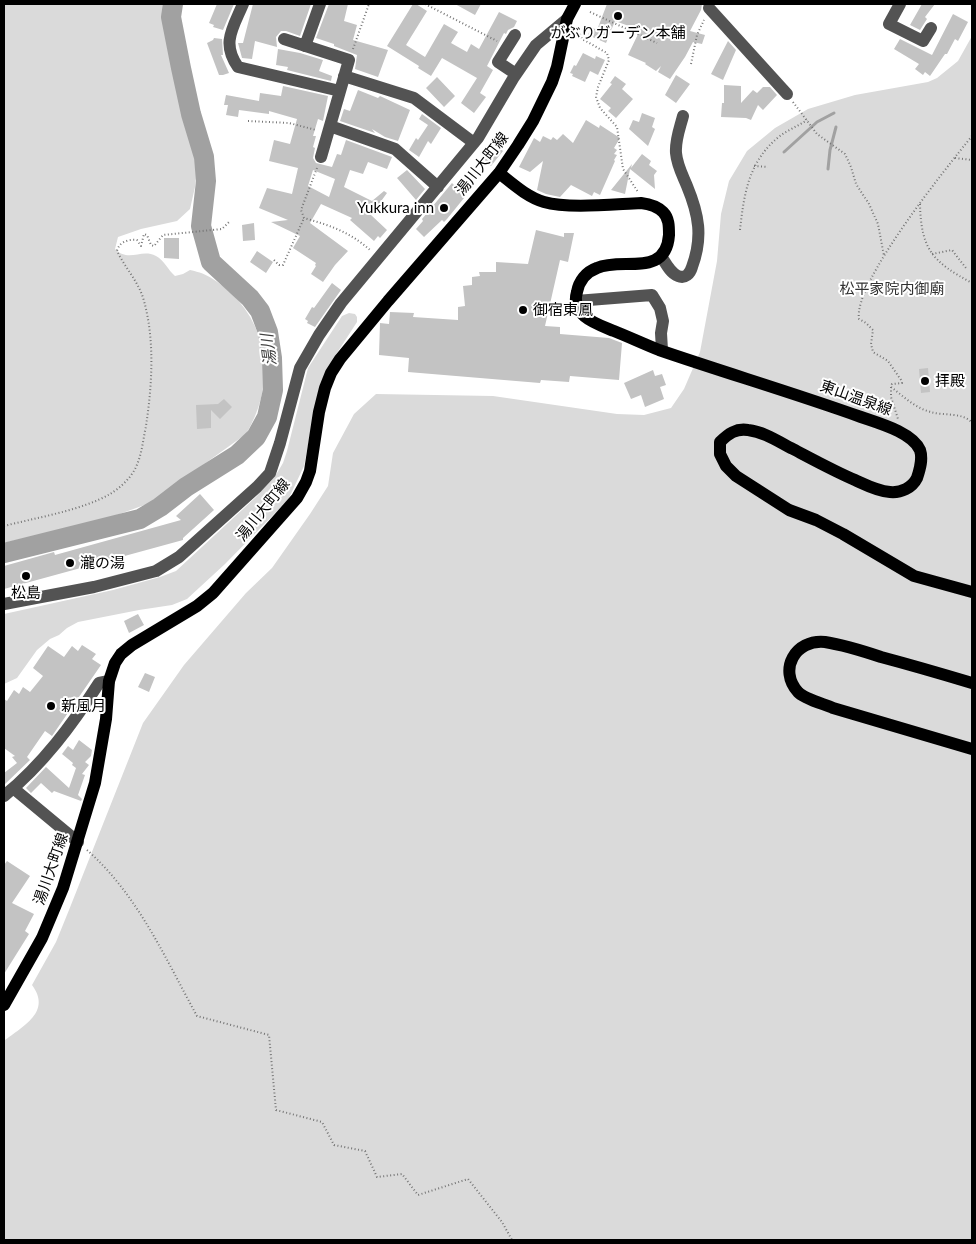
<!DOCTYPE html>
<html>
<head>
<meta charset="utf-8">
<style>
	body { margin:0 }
	#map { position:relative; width:976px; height:1244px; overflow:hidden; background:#fff; font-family:Lato,sans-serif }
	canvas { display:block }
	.frame { position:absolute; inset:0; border:5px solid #000; pointer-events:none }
</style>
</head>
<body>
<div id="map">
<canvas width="976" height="1244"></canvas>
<div class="frame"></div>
</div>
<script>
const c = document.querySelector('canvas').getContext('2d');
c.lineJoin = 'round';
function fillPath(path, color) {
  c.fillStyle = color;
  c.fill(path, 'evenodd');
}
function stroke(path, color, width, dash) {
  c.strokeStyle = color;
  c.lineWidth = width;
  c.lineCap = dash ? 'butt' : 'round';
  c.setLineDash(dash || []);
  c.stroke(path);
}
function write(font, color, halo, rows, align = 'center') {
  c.font = font + ' Lato,"Noto Sans JP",sans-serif';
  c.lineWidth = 4;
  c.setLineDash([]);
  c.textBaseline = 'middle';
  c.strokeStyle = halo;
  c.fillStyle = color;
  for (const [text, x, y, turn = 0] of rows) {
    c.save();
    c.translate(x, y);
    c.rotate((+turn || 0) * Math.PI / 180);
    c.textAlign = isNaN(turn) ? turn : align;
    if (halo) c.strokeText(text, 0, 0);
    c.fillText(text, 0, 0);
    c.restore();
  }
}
fillPath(new Path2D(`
	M4,4H169L171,38L174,59L196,149L197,169L195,187L190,209L177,221L141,229L118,237L115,249C129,263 141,248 156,256C164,260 168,270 175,276L183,274L190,270C209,274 217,281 232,294C271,332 274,388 246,434L150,503L103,520L4,543Z
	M972,36V1240H4V1041C23,1026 52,1012 32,985L56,942L69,910L143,723L184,665L246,593L272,568L310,514L328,486L333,453L354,414L376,394L493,396L617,414L644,415L671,408L684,389L700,352L717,261L721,214L729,181L747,151L775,128L808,109L855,95L928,82L937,78L958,61Z
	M349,313L355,314L357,317V322L335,356L317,398L304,466L288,500L225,564L187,599L172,605L139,610L78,622L67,628L59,635L50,639L37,650L17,678L4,684V614L113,590L160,577L176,571L256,497L277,473L283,463L287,451L308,368L342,316Z`), '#dadada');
stroke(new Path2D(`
	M784,152L817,122L834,113
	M828,169L830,150L836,127`), '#a1a1a1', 3);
stroke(new Path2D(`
	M4,553L140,519L160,507L186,487L237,455L256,437L267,417L273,390L272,358L268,332L260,311L250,298L211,262L201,226L206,181L204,157L191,114L181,68L171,17L173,4`), '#a1a1a1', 20);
fillPath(new Path2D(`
	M217,4H234L223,30L213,27L214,25L209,23Z
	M253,4H311L300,36L286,31H281L276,37L277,47L255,41L252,59L242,58L238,43H243Z
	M329,4H348L344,21L357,25L353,40L388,50L378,77L355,69L357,55L334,46V44L316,38Z
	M413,4H416L427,11L406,45L425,57L444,24L458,32L451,43L467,52L471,44L479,49L499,12L517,21L514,27L508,30L506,34L504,33L487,66L493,70L480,93L486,97L474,113L461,103L477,78L442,58L431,76L418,68L419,66L387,46Z
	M455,4H481L475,15Z
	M607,4H702L701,10L690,31L705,35L702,44L693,42L685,57L670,79L658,72L661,66L656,71L645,64L646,63L628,55L640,30L615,21L606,43L588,35L591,27L597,30Z
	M922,4H935L925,17L927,19L920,30L910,25Z
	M953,14L968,22L958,41L955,39L947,54H945L930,76L925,72L923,75L915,69L919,64L894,49L900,39L932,55Z
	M214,38L222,39L223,55H221L229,73L223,75H219L207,43L213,40Z
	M728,41L736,50L723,80L711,74Z
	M278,49L300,53L323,60L319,71L332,76L331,81L287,70L288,67L276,65Z
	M583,53L595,59L596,56L605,60L598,75L590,71L585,82L572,76L573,74L570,73L574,65L576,66Z
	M676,75L690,84L676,103L665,95Z
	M615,76L626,84L622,89L633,99L616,118L608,111L611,108L600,99L612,84L610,83Z
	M437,77L455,96L444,107L426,88Z
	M724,85L741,86V103L753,90L757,93L763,87H770L777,95L763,110L758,105L751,120L746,118L721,117L722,103H724Z
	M283,86L328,96L323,121L318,119L313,136H316L313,147L315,148L313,158L316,163L332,167L337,154L341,155L346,140L392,157L387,169L368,162L363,174L350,170L344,187L372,201L384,191L387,193L371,215L387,230L380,238L378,236L374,241L350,220L352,218L321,204L310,223L348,251L335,265L323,282L311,274L316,266L315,265L316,263L293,248L300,236L271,222L288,220L259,208L267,188L292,194L298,168L269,161L274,140L290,144L297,119L269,111V114L239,110L238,117L226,115L228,105H224L226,95L259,101L260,93L281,96ZM313,170L335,179L329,197L308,186Z
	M358,90L378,98L380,96L410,110L398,141L385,137L372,129L375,133L340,121L344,109L350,111Z
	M642,113L655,118L652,127L655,129L648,146L629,129L633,120L639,122Z
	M422,114L441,128L431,144L428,141L419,157L409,150L416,138L418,140L428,125L419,119Z
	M586,120L599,128L600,125L620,138L614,148L617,150L614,154L617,155L614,160L615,161L600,195L594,192L592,196L571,185L560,197L546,194L537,190L543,161L530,172L519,167L534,138L540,142L543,136L551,140L553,137L557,140L563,134L573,143Z
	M496,145L503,151L491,166L484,159Z
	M642,154L651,161L649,165L657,171L654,175L655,189L630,169L625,194L611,190L632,164L631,168Z
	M407,170L425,189L416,200L397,178Z
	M461,177L470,183L464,198L447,219L444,222L442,220L424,237L416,229L423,221L422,219L452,183L455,186Z
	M254,223L255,240L243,241L242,225Z
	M536,230L564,237V233H574L568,262L560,260L545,326L560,327V334L609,338L622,343L619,380L570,376L569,382L541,380L540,383L408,372L409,358L379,355L380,323L389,324L390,312L414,313L413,317L458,320V307L465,306L463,286L472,285V277L480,276L479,272H496V262L528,264Z
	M164,238H179V259L164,258Z
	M257,251L273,262L266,273L250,262Z
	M332,283L341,290L315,327L307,323L308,321L305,319L312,307L314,308Z
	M928,368L930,392L921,393L919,369Z
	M653,370L655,376L662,374L666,385L660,387L664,399L645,407L641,395L631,399L624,383Z
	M224,399L232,407L220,419L211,410V428L197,429L196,405L218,404Z
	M200,494L214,510L183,538V540L4,589V566L54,552L55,555L181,520L176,516Z
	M138,614L144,625L129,633L124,621Z
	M82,645L96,654L92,659L101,665L52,736L45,731L27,757L30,760L4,785V773L17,763L12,757L15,756L4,748V699L7,701L14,690L19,694L23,687L30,692L43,676L33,668L48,646L64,657L72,646L78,651Z
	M145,673L155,677L149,692L138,687Z
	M79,740L92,750L91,756L85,762L89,765L82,774L85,775L78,795L82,799L81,801L54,791L52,793L41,783L31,793L26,788L46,767L69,788L76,768L72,765L73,763L62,754L68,746L73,750Z
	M7,861L30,876L12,903L34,914L25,931L29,934L4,974V865Z`), '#c3c3c3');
stroke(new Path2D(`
	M425,4L497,41
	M590,12L657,43
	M580,34L582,39L607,53L609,60L598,87L596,97L600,108L617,127L623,169L638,192
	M353,49L369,4
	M691,64L697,35L704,20
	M793,102L817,134L845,154L851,167L856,184L869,204L878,224L884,256
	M248,121L289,123L316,130
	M972,136C947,167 853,283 859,319L866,323L873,330L871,344L873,352L888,361L901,380L902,383L892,384L891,387C903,396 915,408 931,412C943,416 964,412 972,423
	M955,158L972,160
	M754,166L768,167
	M317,168L301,210L304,218C329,225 350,232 370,250
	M920,204C921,250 933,262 972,283
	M740,230C744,193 749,160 780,136C788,130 798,126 807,120
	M932,254L952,250L966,268
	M274,260L279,265H283L304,218
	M891,387V397L898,419
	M4,526C35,518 83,510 110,494C120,488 131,478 136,467C142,454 143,440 146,426C152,386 155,341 144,301C139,282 125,268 117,251C119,242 128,239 137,240L141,246L144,234L147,235L151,245L154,246L163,235L222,229L229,222
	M87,850C138,895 165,958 197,1016L269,1035L276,1110L322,1122L334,1145L365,1151L377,1177L402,1174L418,1195L468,1179L502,1222L512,1240`), '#757575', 2, [1, 2.5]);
stroke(new Path2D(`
	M243,4C233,28 221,43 238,67L340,91
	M900,4L889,24L923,41L931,28
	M709,8L787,94
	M515,35L498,62L516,74
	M284,39L349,60L321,157
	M305,46L320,4
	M344,76L414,98L474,143
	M330,126L395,149L438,187
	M661,256C665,262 670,273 678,276C685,279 690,274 692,267C703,237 699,215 687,186C682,174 677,165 676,153C675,140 680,128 683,116
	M576,301L652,295L660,308L663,321L661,333L662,350
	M4,604L94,587L156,571L179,557L257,487L270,473L280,443L300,368L319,335L341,303L478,138L514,77L536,45L567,19
	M13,788L78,842
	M4,796C43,764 72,725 99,683L109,681`), '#535353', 12);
stroke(new Path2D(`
	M499,173C513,184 527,197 544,202C568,209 615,204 641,203C649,204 657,206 663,212C669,218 669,226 669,235C666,278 622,257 597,268C586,272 579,281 577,292C570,316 597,324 614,331C629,337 644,344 659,350C726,373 794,393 861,417C878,423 912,432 920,450C923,459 920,469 917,478C912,488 901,493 890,492C877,491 866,485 855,480C834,471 814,460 793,449C779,442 765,432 748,430C736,428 728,434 720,442V454L726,466L736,476L789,510L816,520L843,534L914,576L972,592
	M972,683C942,674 911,665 881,657C863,651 844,645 825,642C795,639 778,670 798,692C804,699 824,704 833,708L972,749
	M4,1005L42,938L63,888L95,783L106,719L109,681L115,663L121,654L132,645L197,606L213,593L297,498L306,482L310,471L319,412L325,388L331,373L340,359L388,301L499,173L518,145L533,121L552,82L557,67L567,19L575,4`), '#000', 12);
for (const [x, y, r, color] of [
	[618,16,5,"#000"],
	[444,208,5,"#000"],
	[523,310,5,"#000"],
	[925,381,5,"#000"],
	[70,563,5,"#000"],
	[26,576,5,"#000"],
	[51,706,5,"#000"]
]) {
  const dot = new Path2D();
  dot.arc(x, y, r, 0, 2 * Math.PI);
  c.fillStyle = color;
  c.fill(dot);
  stroke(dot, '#fff', 2);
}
write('15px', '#000', '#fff', [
	["がぶりガーデン本舗",618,33,"center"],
	["Yukkura inn",434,208,"right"],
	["御宿東鳳",533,310],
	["拝殿",935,381],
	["瀧の湯",80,563],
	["松島",26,593,"center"],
	["新風月",61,706]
], 'left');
write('15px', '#000', '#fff', [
	["湯川大町線",482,164,-52],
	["東山温泉線",856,398,20],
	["湯川大町線",263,510,-51],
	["湯川大町線",51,869,-71]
]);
write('15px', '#313131', '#fff', [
	["松平家院内御廟",892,289]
]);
write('italic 16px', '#424242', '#fff', [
	["湯川",269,350,-97]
]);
</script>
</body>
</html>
